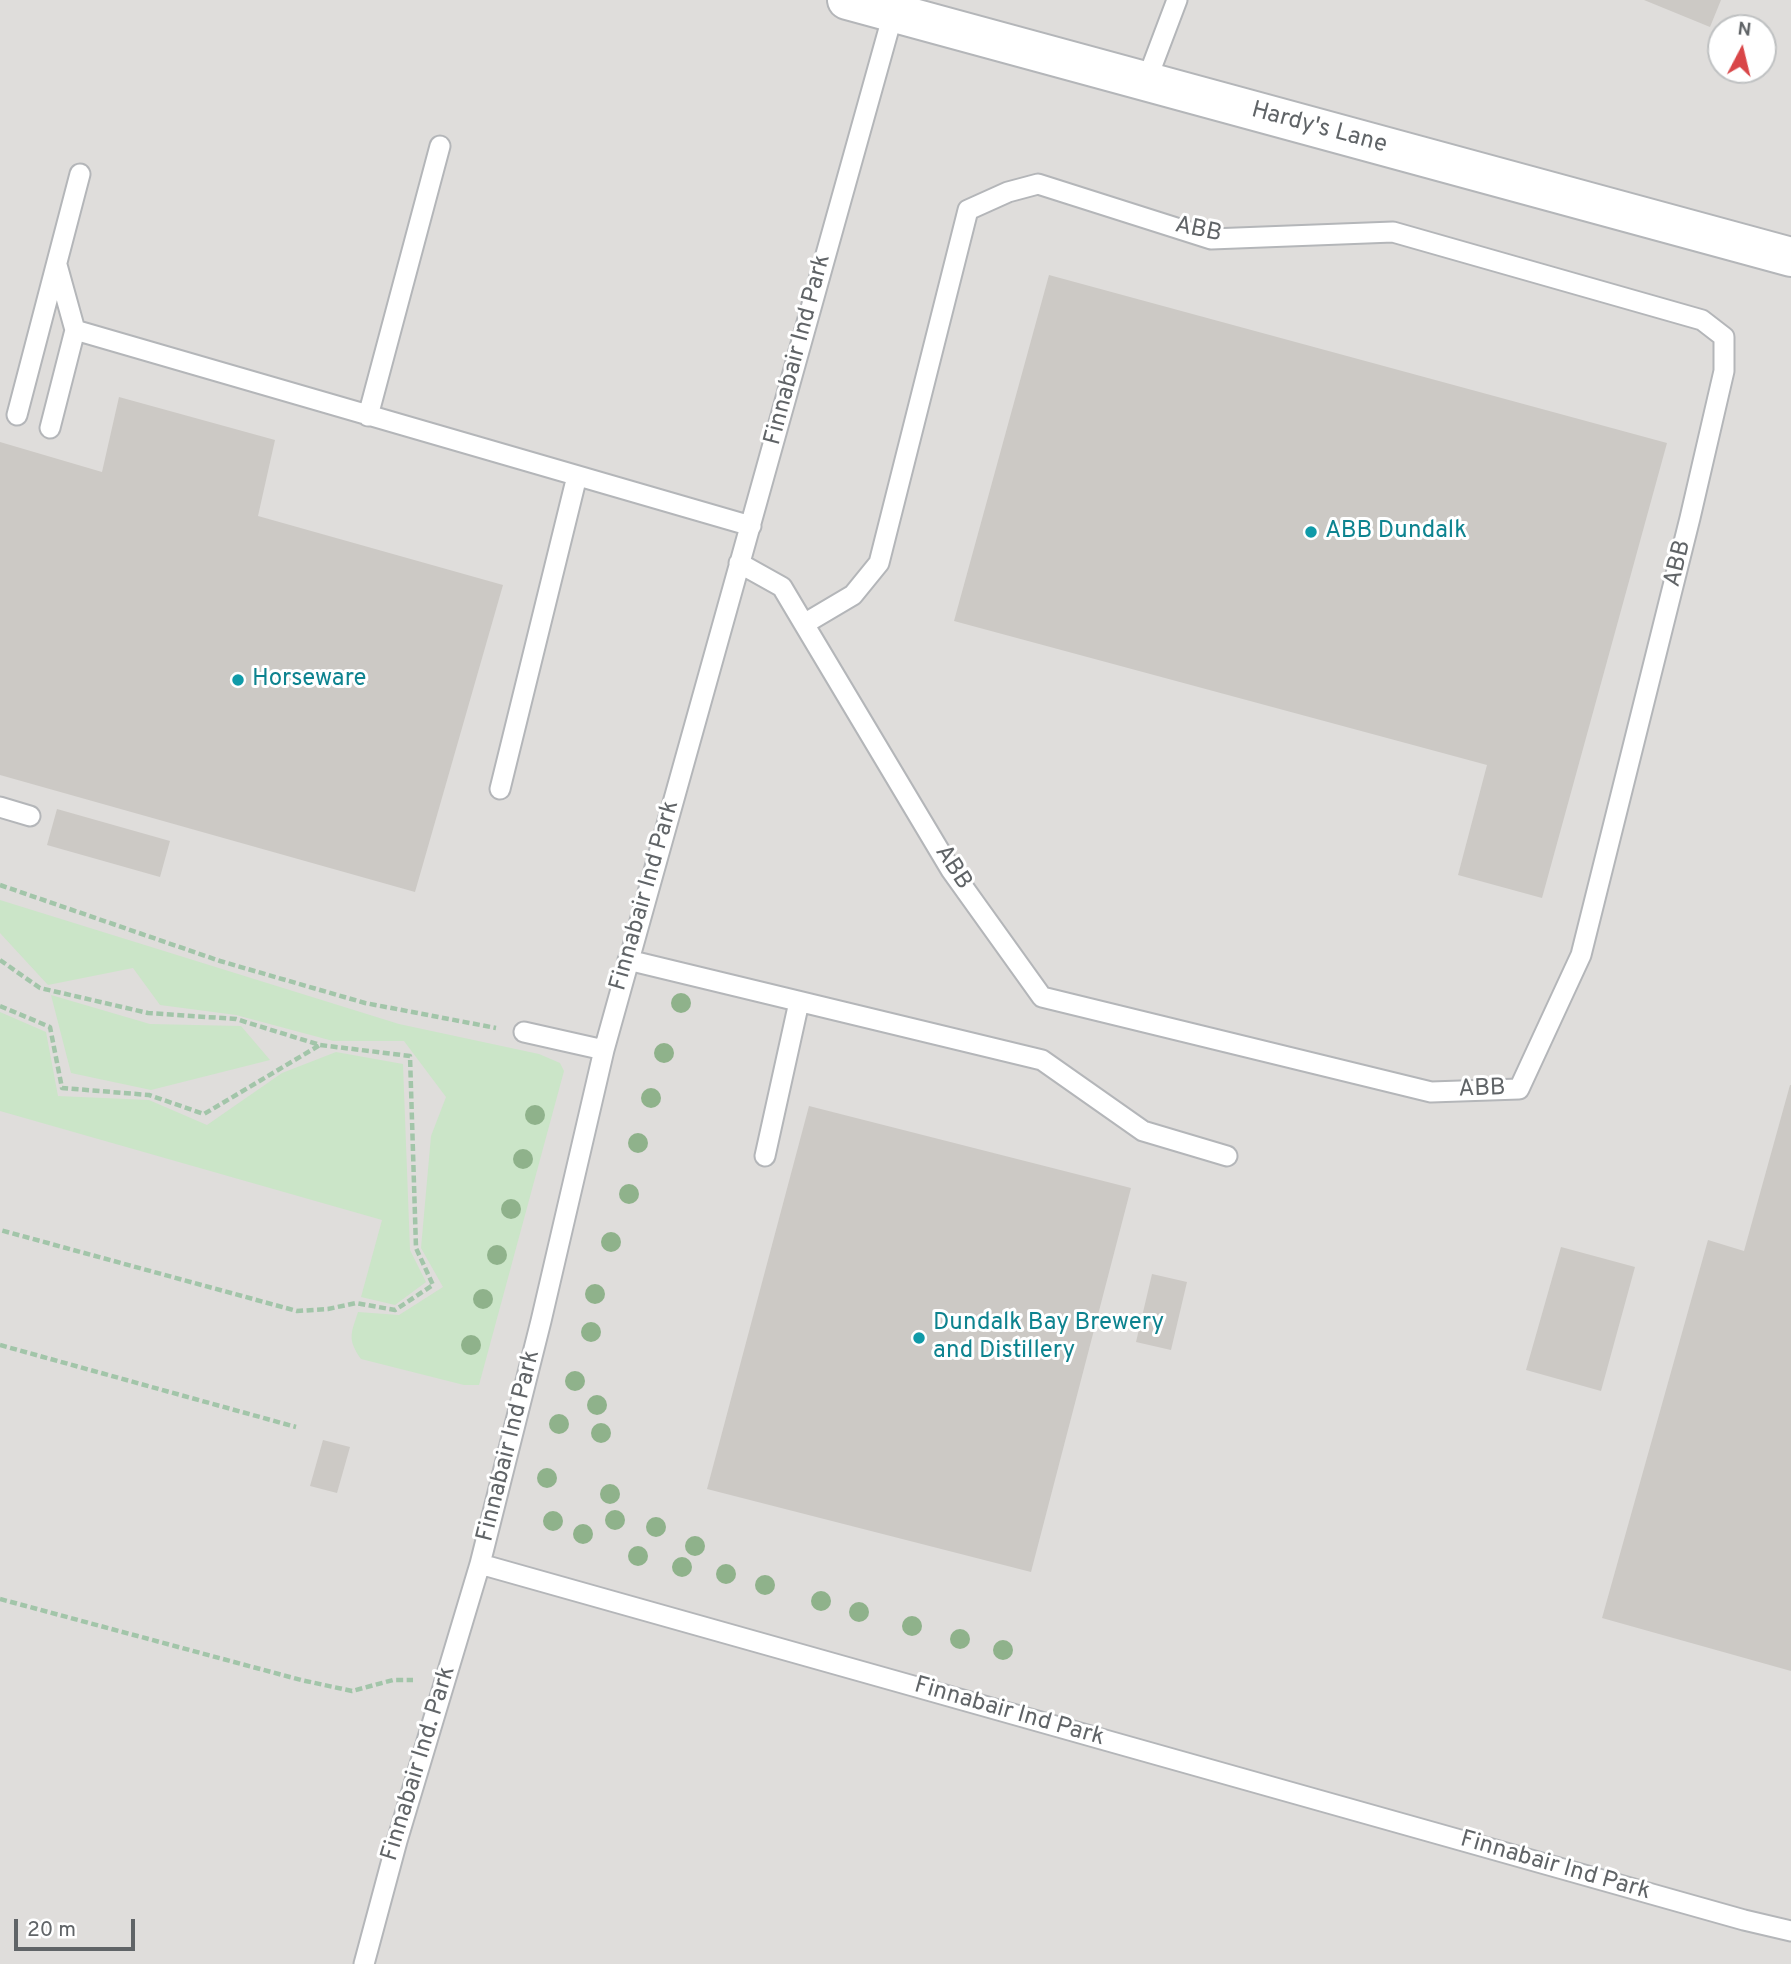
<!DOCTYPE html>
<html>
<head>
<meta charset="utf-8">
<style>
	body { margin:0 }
	#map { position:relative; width:1791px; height:1964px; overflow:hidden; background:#f0eee9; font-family:Overpass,sans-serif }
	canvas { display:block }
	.north { position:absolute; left:1707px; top:14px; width:70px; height:70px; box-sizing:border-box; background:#fff; border:2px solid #bfc1c2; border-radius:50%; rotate:7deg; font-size:19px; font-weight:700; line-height:28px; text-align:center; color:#606467 }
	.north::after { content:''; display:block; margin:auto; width:24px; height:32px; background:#d94648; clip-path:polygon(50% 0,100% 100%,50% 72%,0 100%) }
	.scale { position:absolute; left:14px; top:1919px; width:121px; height:32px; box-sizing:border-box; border:4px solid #606467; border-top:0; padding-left:9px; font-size:21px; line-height:24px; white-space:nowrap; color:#606467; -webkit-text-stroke:5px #fff; paint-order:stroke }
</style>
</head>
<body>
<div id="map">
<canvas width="1791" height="1964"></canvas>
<div class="north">N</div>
<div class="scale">20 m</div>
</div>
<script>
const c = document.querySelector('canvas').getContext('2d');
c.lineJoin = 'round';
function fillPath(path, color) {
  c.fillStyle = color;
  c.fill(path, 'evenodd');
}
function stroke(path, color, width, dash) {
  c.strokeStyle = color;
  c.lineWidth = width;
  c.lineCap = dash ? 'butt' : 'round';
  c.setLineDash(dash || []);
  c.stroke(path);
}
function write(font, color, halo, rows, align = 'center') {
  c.font = font + ' Overpass,sans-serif';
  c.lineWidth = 6;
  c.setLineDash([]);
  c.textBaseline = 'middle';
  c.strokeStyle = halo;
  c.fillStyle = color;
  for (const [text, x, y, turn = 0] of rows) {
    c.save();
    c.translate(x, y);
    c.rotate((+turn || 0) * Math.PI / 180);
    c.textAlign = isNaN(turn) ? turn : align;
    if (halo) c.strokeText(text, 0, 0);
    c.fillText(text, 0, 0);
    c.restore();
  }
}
fillPath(new Path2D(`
	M0,0H1791V1964H0ZM1721,28H1763V70H1721Z`), '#dfdddb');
fillPath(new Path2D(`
	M0,900L399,1024L539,1054L560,1063L564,1071L479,1385H464L361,1359C347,1339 351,1334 358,1312L399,1315L443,1287L421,1248L431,1136L446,1097L404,1041H333L236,1015L160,1005L133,968L48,985L0,933Z
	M51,995L150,1024L241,1026L270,1060L151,1090L71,1073Z
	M0,1012L46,1032L58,1096L149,1100L207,1125L282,1073L336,1052L403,1064L410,1250L426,1282L395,1305L361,1297L382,1220L0,1111Z`), '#cbe5c8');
fillPath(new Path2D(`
	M1644,0H1721L1710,27Z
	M1049,275L1667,443L1542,898L1458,875L1487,765L954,621Z
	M119,397L275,440L258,516L503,585L415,892L0,775V442L102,472Z
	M57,809L170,841L160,877L47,845Z
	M1790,1085H1791V1671L1602,1618L1708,1240L1744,1251Z
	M809,1106L1131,1188L1031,1572L707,1489Z
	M1561,1247L1635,1267L1601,1391L1526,1370Z
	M1152,1274L1187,1282L1171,1350L1136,1342Z
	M323,1440L350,1447L337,1493L310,1486Z`), '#ccc9c5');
const lane = new Path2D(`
	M893,14L604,1050L541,1321L480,1564L1744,1920L1791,1931
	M1146,82L1177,0
	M75,330L751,526
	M17,415L80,174
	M368,416L440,146
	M50,428L75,330L57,265
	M739,563L782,587L804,624L951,870L1042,997L1431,1092L1519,1089L1581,955L1690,518L1724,371V337L1702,320L1393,232L1211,239L1038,184L1008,192L968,210L879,563L853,595L804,624
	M500,789L577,476
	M0,807L30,816
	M628,960L1042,1060L1143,1131L1227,1156
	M524,1032L604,1050
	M765,1156L799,1002
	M364,1964L397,1841L480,1564`);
const street = new Path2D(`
	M847,0L1791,257`);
stroke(lane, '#b4b6b9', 23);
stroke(street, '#b4b6b9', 42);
stroke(new Path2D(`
	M0,885L220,961L365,1003L496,1028
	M0,960L40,988L148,1013L236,1019L320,1045L410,1056L416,1248L433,1285L395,1310L356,1303L328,1309L297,1311L0,1230
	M0,1006L50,1027L62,1088L149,1095L204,1114L320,1045
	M0,1345L296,1427
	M0,1599L301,1680L352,1691L393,1680H413`), '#a2c5a9', 4.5, [7, 3.5]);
stroke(lane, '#fff', 19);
stroke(street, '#fff', 38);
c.fillStyle = '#8fb28b';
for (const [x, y] of [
	[681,1003],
	[664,1053],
	[651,1098],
	[535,1115],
	[638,1143],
	[523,1159],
	[629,1194],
	[511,1209],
	[611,1242],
	[497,1255],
	[595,1294],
	[483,1299],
	[591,1332],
	[471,1345],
	[575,1381],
	[597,1405],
	[559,1424],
	[601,1433],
	[547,1478],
	[610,1494],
	[615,1520],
	[553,1521],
	[656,1527],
	[583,1534],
	[695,1546],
	[638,1556],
	[682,1567],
	[726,1574],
	[765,1585],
	[821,1601],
	[859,1612],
	[912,1626],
	[960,1639],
	[1003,1650]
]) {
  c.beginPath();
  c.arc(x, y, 10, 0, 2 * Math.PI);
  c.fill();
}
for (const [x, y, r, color] of [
	[1311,532,7,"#0f9aa8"],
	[238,680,7,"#0f9aa8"],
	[919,1338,7,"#0f9aa8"]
]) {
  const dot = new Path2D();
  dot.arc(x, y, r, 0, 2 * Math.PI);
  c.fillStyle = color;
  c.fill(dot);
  stroke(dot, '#fff', 2.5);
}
write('24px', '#606467', '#fff', [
	["Hardy's Lane",1319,129,15],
	["ABB",1198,231,12],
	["Finnabair Ind Park",799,350,-75],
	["ABB",1679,564,-76],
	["ABB",952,868,57],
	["Finnabair Ind Park",646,896,-74],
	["ABB",1482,1090,-2],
	["Finnabair Ind Park",510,1446,-76],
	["Finnabair Ind Park",1009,1713,16],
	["Finnabair Ind. Park",420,1764,-73],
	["Finnabair Ind Park",1555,1867,16]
]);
write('24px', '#0d838f', '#fff', [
	["ABB Dundalk",1325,532],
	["Horseware",252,680],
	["Dundalk Bay Brewery",933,1324],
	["and Distillery",933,1352]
], 'left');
</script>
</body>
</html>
